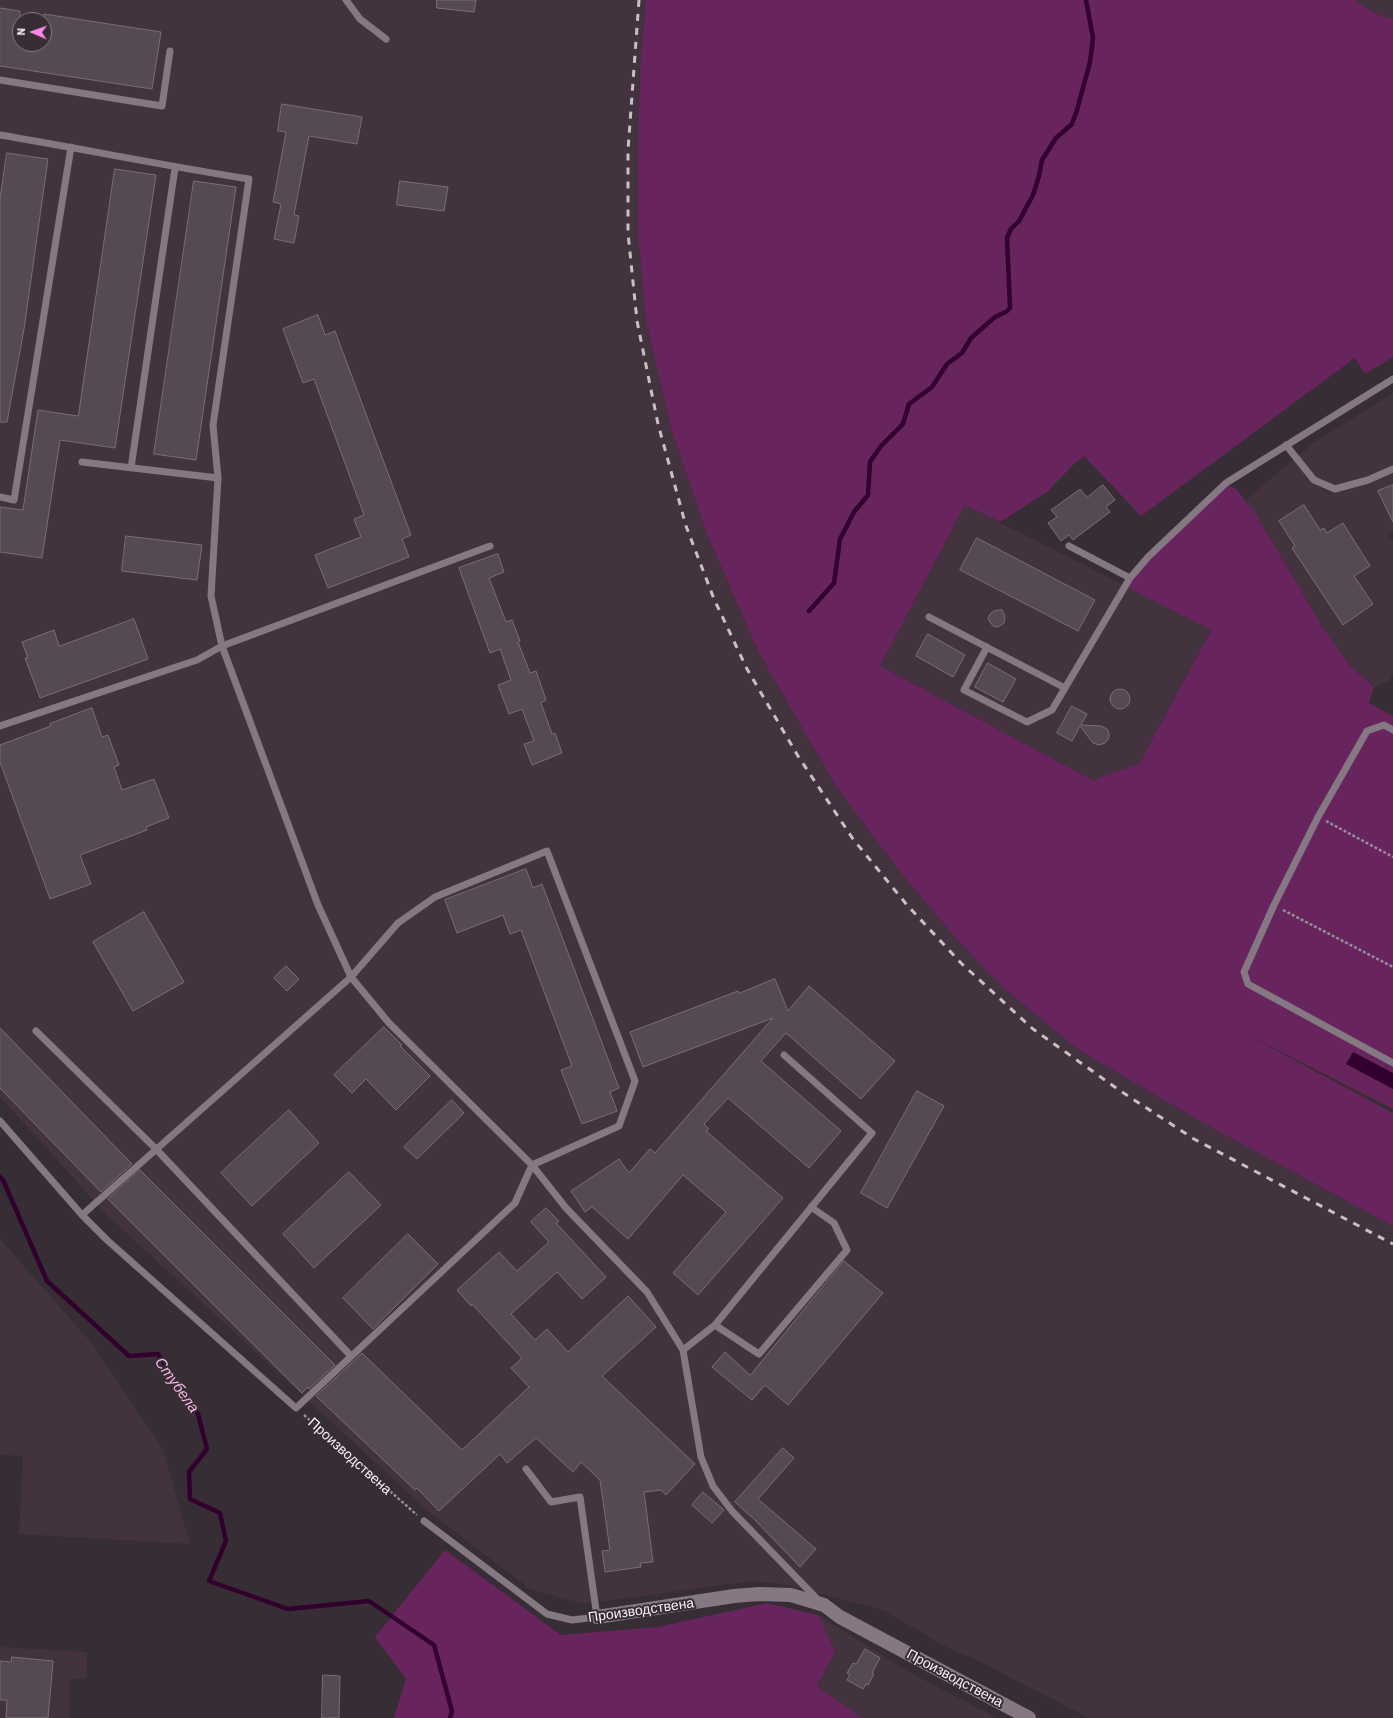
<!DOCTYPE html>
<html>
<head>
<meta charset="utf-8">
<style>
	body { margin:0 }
	#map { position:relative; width:1393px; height:1718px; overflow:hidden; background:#372d35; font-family:Barlow,sans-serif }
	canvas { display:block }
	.north { position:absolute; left:12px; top:12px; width:40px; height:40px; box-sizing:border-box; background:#372d35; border:1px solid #847b82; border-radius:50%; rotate:272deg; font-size:11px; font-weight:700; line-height:16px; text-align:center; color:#f8f1f6 }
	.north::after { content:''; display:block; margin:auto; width:14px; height:18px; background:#fa87e7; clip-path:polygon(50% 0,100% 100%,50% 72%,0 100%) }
</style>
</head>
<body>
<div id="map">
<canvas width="1393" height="1718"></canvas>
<div class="north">N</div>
</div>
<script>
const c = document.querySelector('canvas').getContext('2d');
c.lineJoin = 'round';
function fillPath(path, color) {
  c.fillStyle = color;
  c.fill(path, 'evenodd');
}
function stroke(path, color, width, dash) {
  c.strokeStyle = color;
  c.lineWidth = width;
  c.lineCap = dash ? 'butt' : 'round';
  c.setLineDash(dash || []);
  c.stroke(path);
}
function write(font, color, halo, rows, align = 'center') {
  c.font = font + ' Barlow,sans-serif';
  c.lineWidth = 4;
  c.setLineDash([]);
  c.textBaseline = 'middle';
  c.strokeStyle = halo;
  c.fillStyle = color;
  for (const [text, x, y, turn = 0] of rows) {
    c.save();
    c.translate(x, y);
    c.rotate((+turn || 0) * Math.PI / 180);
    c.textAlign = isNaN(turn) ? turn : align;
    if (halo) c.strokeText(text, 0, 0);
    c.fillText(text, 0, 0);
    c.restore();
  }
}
fillPath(new Path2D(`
	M0,0H646L640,70L638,154V234L646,322L671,428L706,532L759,653L837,788L901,873L959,942L1007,991L1077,1049L1205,1124L1393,1226V1718H1089L971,1657L950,1649L883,1610L782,1584L751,1581L584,1604L530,1589L428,1511L107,1215L0,1097ZM20,20H44V44H20Z
	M1353,0H1393V19L1381,16Z
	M1393,393V531L1387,534L1393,540V673L1390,680L1374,687L1351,667L1323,628L1256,514L1245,501L1313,443ZM1303,476L1359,512L1331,495Z
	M965,505L1211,629L1139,764L1101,777L1094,781L880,666Z
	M0,1239L89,1340L163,1449L190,1544L19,1534L23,1457L0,1454Z
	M818,1615L911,1673L997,1718H862L817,1686L835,1651Z
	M0,1647L87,1652V1678L69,1680L70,1718H0Z`), '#43333f');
fillPath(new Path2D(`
	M646,0H1353L1381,16L1393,19V357L1365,374L1355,358L1141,516L1084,456L1073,465L1047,492L1000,522L965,505L880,666L1094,781L1101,777L1139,764L1211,630L1125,586L1130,578L1226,483L1237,490L1256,514L1323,628L1351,667L1374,687L1369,703L1393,716V1109L1242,1032L1393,1113V1226L1205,1124L1077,1049L1007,991L959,942L901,873L837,788L759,653L706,532L671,428L646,322L638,234V154L640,70Z
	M445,1550L561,1635L658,1627L767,1603L818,1615L835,1651L817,1686L862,1718H394L406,1679L375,1637Z`), '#67245d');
fillPath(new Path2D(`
	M1353,1052L1393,1073V1089L1346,1064Z`), '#32002c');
stroke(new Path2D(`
	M809,611L834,583L840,539L854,512L868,495L870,462L881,446L903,424L909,404L932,387L947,364L962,353L971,338L995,317L1006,312L1010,308L1007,238L1011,229L1019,221L1033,195L1039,176L1042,160L1056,138L1072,124L1077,110L1090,62L1093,38L1086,0
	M0,1177L3,1180L47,1281L129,1356L158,1354L198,1414L207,1449L189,1472L190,1499L220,1513L226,1541L209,1581L288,1609L369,1601L434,1645L452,1711L450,1718`), '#32002c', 4.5);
const building = new Path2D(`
	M437,0H476L474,12L437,8Z
	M0,8L20,11V44H44V14L161,32L152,89L0,66Z
	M282,104L362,117L357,144L309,136L294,215L299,216L294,243L274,239L281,204L273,202L286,132L278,131Z
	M7,153L48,159L24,329L7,422H0V199Z
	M115,169L156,175L115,448L60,440L42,558L0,552V507L23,510L38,410L78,416Z
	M194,181L236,187L196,460L154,454Z
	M400,181L448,187L444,211L397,205Z
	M318,315L325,335L335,331L411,535L402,539L409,557L328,588L315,555L361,537L354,519L364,515L314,379L303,383L283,329Z
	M1103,485L1115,500L1106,507L1110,512L1073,540L1069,535L1061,541L1048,523L1057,517L1051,510L1080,489L1087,497Z
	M1393,485V522L1378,491Z
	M1304,505L1320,530L1324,528L1327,533L1343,523L1370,566L1354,576L1373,604L1343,625L1292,548L1295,546L1279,521Z
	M126,536L202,545L197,580L122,571Z
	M977,538L1095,600L1078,631L960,570Z
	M498,554L504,572L489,578L506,622L512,620L520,641L518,642L530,673L536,671L546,700L541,703L552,734L555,733L562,753L532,765L524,744L534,741L522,709L509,714L498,685L511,680L500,649L490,653L459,568Z
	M1002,610L1005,617L1004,623L998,627L993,626L988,619L990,614L994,611Z
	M134,619L148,659L40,698L25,658H28L22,642L54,630L59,646Z
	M928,634L965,655L953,677L916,656Z
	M988,663L1016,679L1003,702L975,687Z
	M1110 699a10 10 0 1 1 20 0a10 10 0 1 1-20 0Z
	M1072,706L1087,714L1081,725L1101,726L1107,729L1109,733V738L1105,743L1099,745L1093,743L1080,726L1072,741L1057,733Z
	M92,708L102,737L108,735L119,765L114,767L122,790L154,779L169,818L146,827L147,830L80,855L91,884L50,899L0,762V745L51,726L50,724Z
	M526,869L533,888L542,884L619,1088L610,1092L617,1111L582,1124L561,1070L572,1066L521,930L510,934L503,915L457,933L445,900Z
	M144,912L184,982L133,1011L93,942Z
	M286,966L299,979L287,991L274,978Z
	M775,979L788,1011L809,986L895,1061L861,1099L786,1033L761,1061L841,1131L809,1168L728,1098L704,1124L709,1129L706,1131L783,1198L698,1295L673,1273L726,1212L683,1175L628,1239L592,1207L585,1212L571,1191L619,1159L629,1173L650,1149L655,1153L773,1018L643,1067L630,1032L738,991L739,993Z
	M384,1027L402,1045L400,1046L430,1076L396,1110L366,1079L352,1093L334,1075Z
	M0,1028L132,1164L101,1192L0,1088Z
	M917,1091L944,1106L887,1208L861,1193Z
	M452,1100L464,1113L417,1159L404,1147Z
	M289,1110L319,1143L252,1206L221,1173Z
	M140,1170L335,1365L309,1389L308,1387L302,1393L108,1199Z
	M349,1172L381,1205L314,1268L283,1234Z
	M546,1208L559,1221L556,1223L606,1277L582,1299L557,1272L511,1314L535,1340L547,1329L568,1352L628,1296L656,1327L602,1376L695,1464L666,1495L661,1490L644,1492L653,1562L640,1563L641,1567L605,1572L602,1551L610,1550L600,1480L581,1462L573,1472L536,1438L507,1463L500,1454L439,1511L417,1488L415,1490L316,1396L362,1353L462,1450L529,1387L511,1368L522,1358L472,1304L471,1306L457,1290L499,1252L517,1271L549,1242L531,1222Z
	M408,1234L438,1264L373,1329L343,1298Z
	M844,1261L883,1293L788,1405L765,1385L752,1400L712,1367L725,1352L750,1375Z
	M783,1448L794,1458L758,1499L816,1549L800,1567L756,1521L735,1502Z
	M703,1492L724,1510L712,1523L692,1505Z
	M865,1649L880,1658L872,1673L874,1674L868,1685L866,1684L863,1689L847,1680L850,1674L847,1673L853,1663L856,1664Z
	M12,1657L53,1661L48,1718H6L7,1700H0V1661L11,1662Z
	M323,1675L340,1676L339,1718H322Z`);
fillPath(building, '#554a52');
stroke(building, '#796d76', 1);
stroke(new Path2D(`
	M1326,821L1393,857
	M1283,910L1393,967
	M304,1415L417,1515`), '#978f95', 2.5, [3, 2]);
stroke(new Path2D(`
	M346,0L360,19L386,39
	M0,80L162,106L170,51
	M0,135C83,149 166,166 249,179L213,425L218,478L211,596L222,646L318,905L351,977L389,1023L532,1165L566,1208L647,1292L683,1350L701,1457L713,1486L732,1511L819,1601
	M1286,445L1314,480L1335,489L1368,480L1393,469
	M82,462L218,478
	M131,468L175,168
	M0,497L14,500L71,147
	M1069,546L1130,578
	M929,617L1065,688L1130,578L1148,557L1226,483L1393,379
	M987,647L964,690L1027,722L1052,710L1065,688
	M0,726L197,660L222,646L490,546
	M1393,730L1384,725L1367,731L1318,817L1274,905L1244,972L1248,984L1393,1063
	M36,1031L156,1149L351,1356
	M0,1121L82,1215L107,1240L296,1408L515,1203L532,1165L619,1126L635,1081L547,851L435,897L398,923L351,977L82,1215
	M715,1325L759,1354L847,1250L834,1223L811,1207
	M683,1350L715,1325L872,1133L784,1055
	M424,1521L547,1614L572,1620L597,1617L580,1497L551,1502L526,1469`), '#857882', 7);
stroke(new Path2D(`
	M597,1617L734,1596L759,1594L791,1595L824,1605L840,1617L1029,1718`), '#857882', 14);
stroke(new Path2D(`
	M639,0L628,150V233L637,321L658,424L686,526L714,599L747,669L798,756L853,839L907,905L961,963L1033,1029L1119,1090L1194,1139L1393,1244`), '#c7c0c5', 3, [7, 7]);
write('14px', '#f8f1f6', '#372d35', [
	["Производствена",350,1456,42],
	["Производствена",641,1610,-8],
	["Производствена",955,1678,28]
]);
write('italic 15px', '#f6b9e9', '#372d35', [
	["Стубела",177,1385,54]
]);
</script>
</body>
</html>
